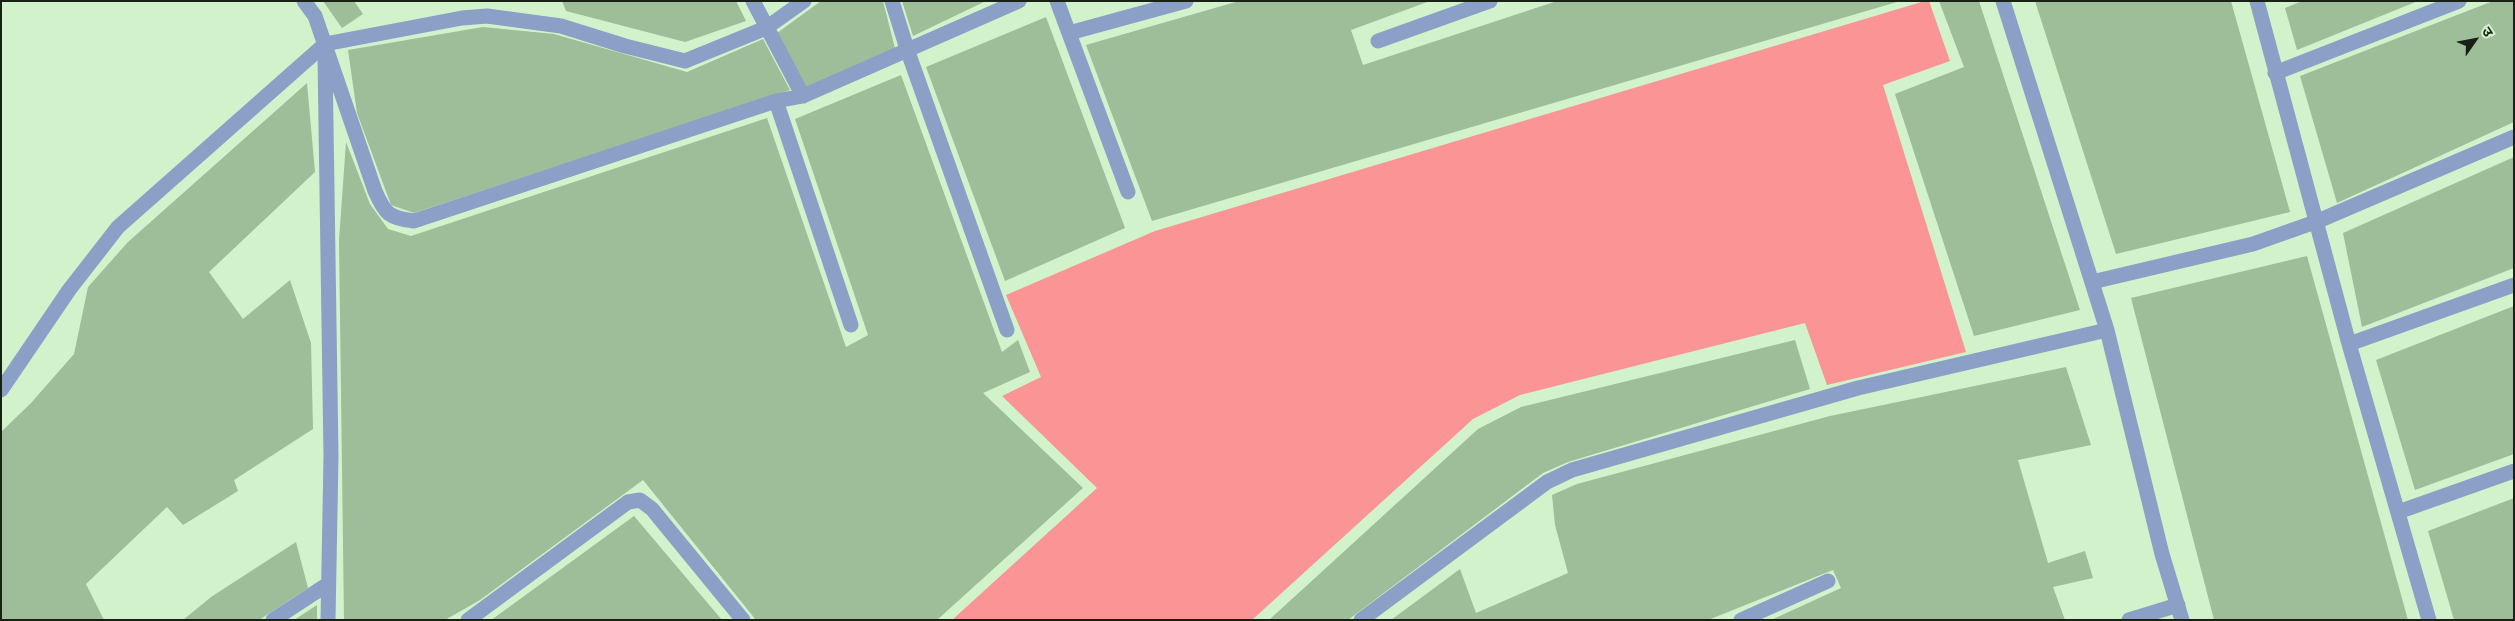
<!DOCTYPE html>
<html>
<head>
<meta charset="utf-8">
<style>
	body { margin:0 }
	#map { position:relative; width:2515px; height:621px; overflow:hidden; background:#d2f2cc; font-family:"DM Sans","Noto Sans Devanagari",sans-serif }
	canvas { display:block }
	.frame { position:absolute; inset:0; border:2px solid #172215; pointer-events:none }
	.north { position:absolute; left:2450px; top:15px; width:50px; height:50px; -webkit-text-stroke:4px #d2f2cc; paint-order:stroke; rotate:57deg; font-size:14px; font-weight:700; line-height:20px; text-align:center; color:#172215 }
	.north::after { content:''; display:block; margin:auto; width:18px; height:22px; background:#172215; clip-path:polygon(50% 0,100% 100%,50% 72%,0 100%) }
</style>
</head>
<body>
<div id="map">
<canvas width="2515" height="621"></canvas>
<div class="frame"></div>
<div class="north">उ</div>
</div>
<script>
const c = document.querySelector('canvas').getContext('2d');
c.lineJoin = 'round';
function fillPath(path, color) {
  c.fillStyle = color;
  c.fill(path, 'evenodd');
}
function stroke(path, color, width, dash) {
  c.strokeStyle = color;
  c.lineWidth = width;
  c.lineCap = dash ? 'butt' : 'round';
  c.setLineDash(dash || []);
  c.stroke(path);
}
fillPath(new Path2D(`
	M1925,1H1929L1950,61L1883,85L1966,352L1827,385L1805,323L1520,395L1473,419L1252,620H952L1097,488L1002,396L1041,377L1006,295L1155,231Z`), '#fb9494');
fillPath(new Path2D(`
	M323,1H354L363,14L342,28Z
	M562,1H736L746,21L685,42L566,11Z
	M821,1H883L895,48L806,88L777,33Z
	M902,1H986L913,36Z
	M1239,1H1430L1351,30L1363,65L1557,1L1897,2L1152,221L1086,45Z
	M1939,1H1979L2080,310L1974,336L1895,94L1964,67Z
	M2035,1H2231L2290,212L2116,254Z
	M2302,1H2418L2297,50L2285,8Z
	M2493,1H2514V122L2337,203L2300,76Z
	M1046,17L1125,228L1005,281L926,67Z
	M483,27L554,34L687,72L763,39L790,90L414,213L391,205L357,113L348,50Z
	M901,75L1002,352L1018,340L1030,372L983,393L1083,488L937,620H756L643,480L480,600L445,620H344L339,240L346,142L370,204L388,229L411,236L767,118L846,347L868,335L795,119Z
	M307,83L315,172L209,272L243,319L290,280L311,343L313,429L234,480L238,491L183,525L167,507L86,584L104,620H1V432L31,403L74,354L88,287L128,242Z
	M2514,157V268L2362,327L2343,233Z
	M2307,256L2408,620H2214L2131,298Z
	M2514,306V454L2415,490L2376,360Z
	M1795,340L1810,389L1568,462L1543,473L1348,620H1269L1478,429L1521,407Z
	M2066,367L2091,445L2018,460L2048,563L2085,551L2093,578L2053,587L2065,620H1771L1841,588L1833,570L1708,620H1391L1460,569L1476,613L1568,573L1555,525L1552,495L1577,484L1830,416Z
	M2514,498V620H2454L2428,531Z
	M634,516L722,620H491L494,618Z
	M296,542L308,588L259,620H183L211,597Z
	M317,605V620H294Z`), '#9ebd99');
stroke(new Path2D(`
	M304,1L315,16L375,191C385,214 389,218 414,221L776,101L803,96L1019,1
	M753,1L803,96
	M892,1L908,52L1007,330
	M1057,1L1128,192
	M2003,1L2107,330L2162,554L2182,620
	M2257,1L2349,344L2429,620
	M1069,33L1186,1
	M1378,41L1490,1
	M325,58L331,456L328,620
	M2275,73L2459,1
	M776,101L851,325
	M2092,282L2253,244L2318,221L2514,137
	M2349,344L2514,285
	M1,390L69,290L118,227L325,44L462,18L487,16L561,26L625,46L685,61L766,28L804,1
	M2398,512L2514,471
	M273,620L328,584
	M468,620L628,502L640,500L652,509L743,620
	M1361,620L1547,482L1572,470L1858,388L2107,330
	M1741,620L1828,581
	M2129,620L2178,605`), '#8aa0c6', 15);
</script>
</body>
</html>
